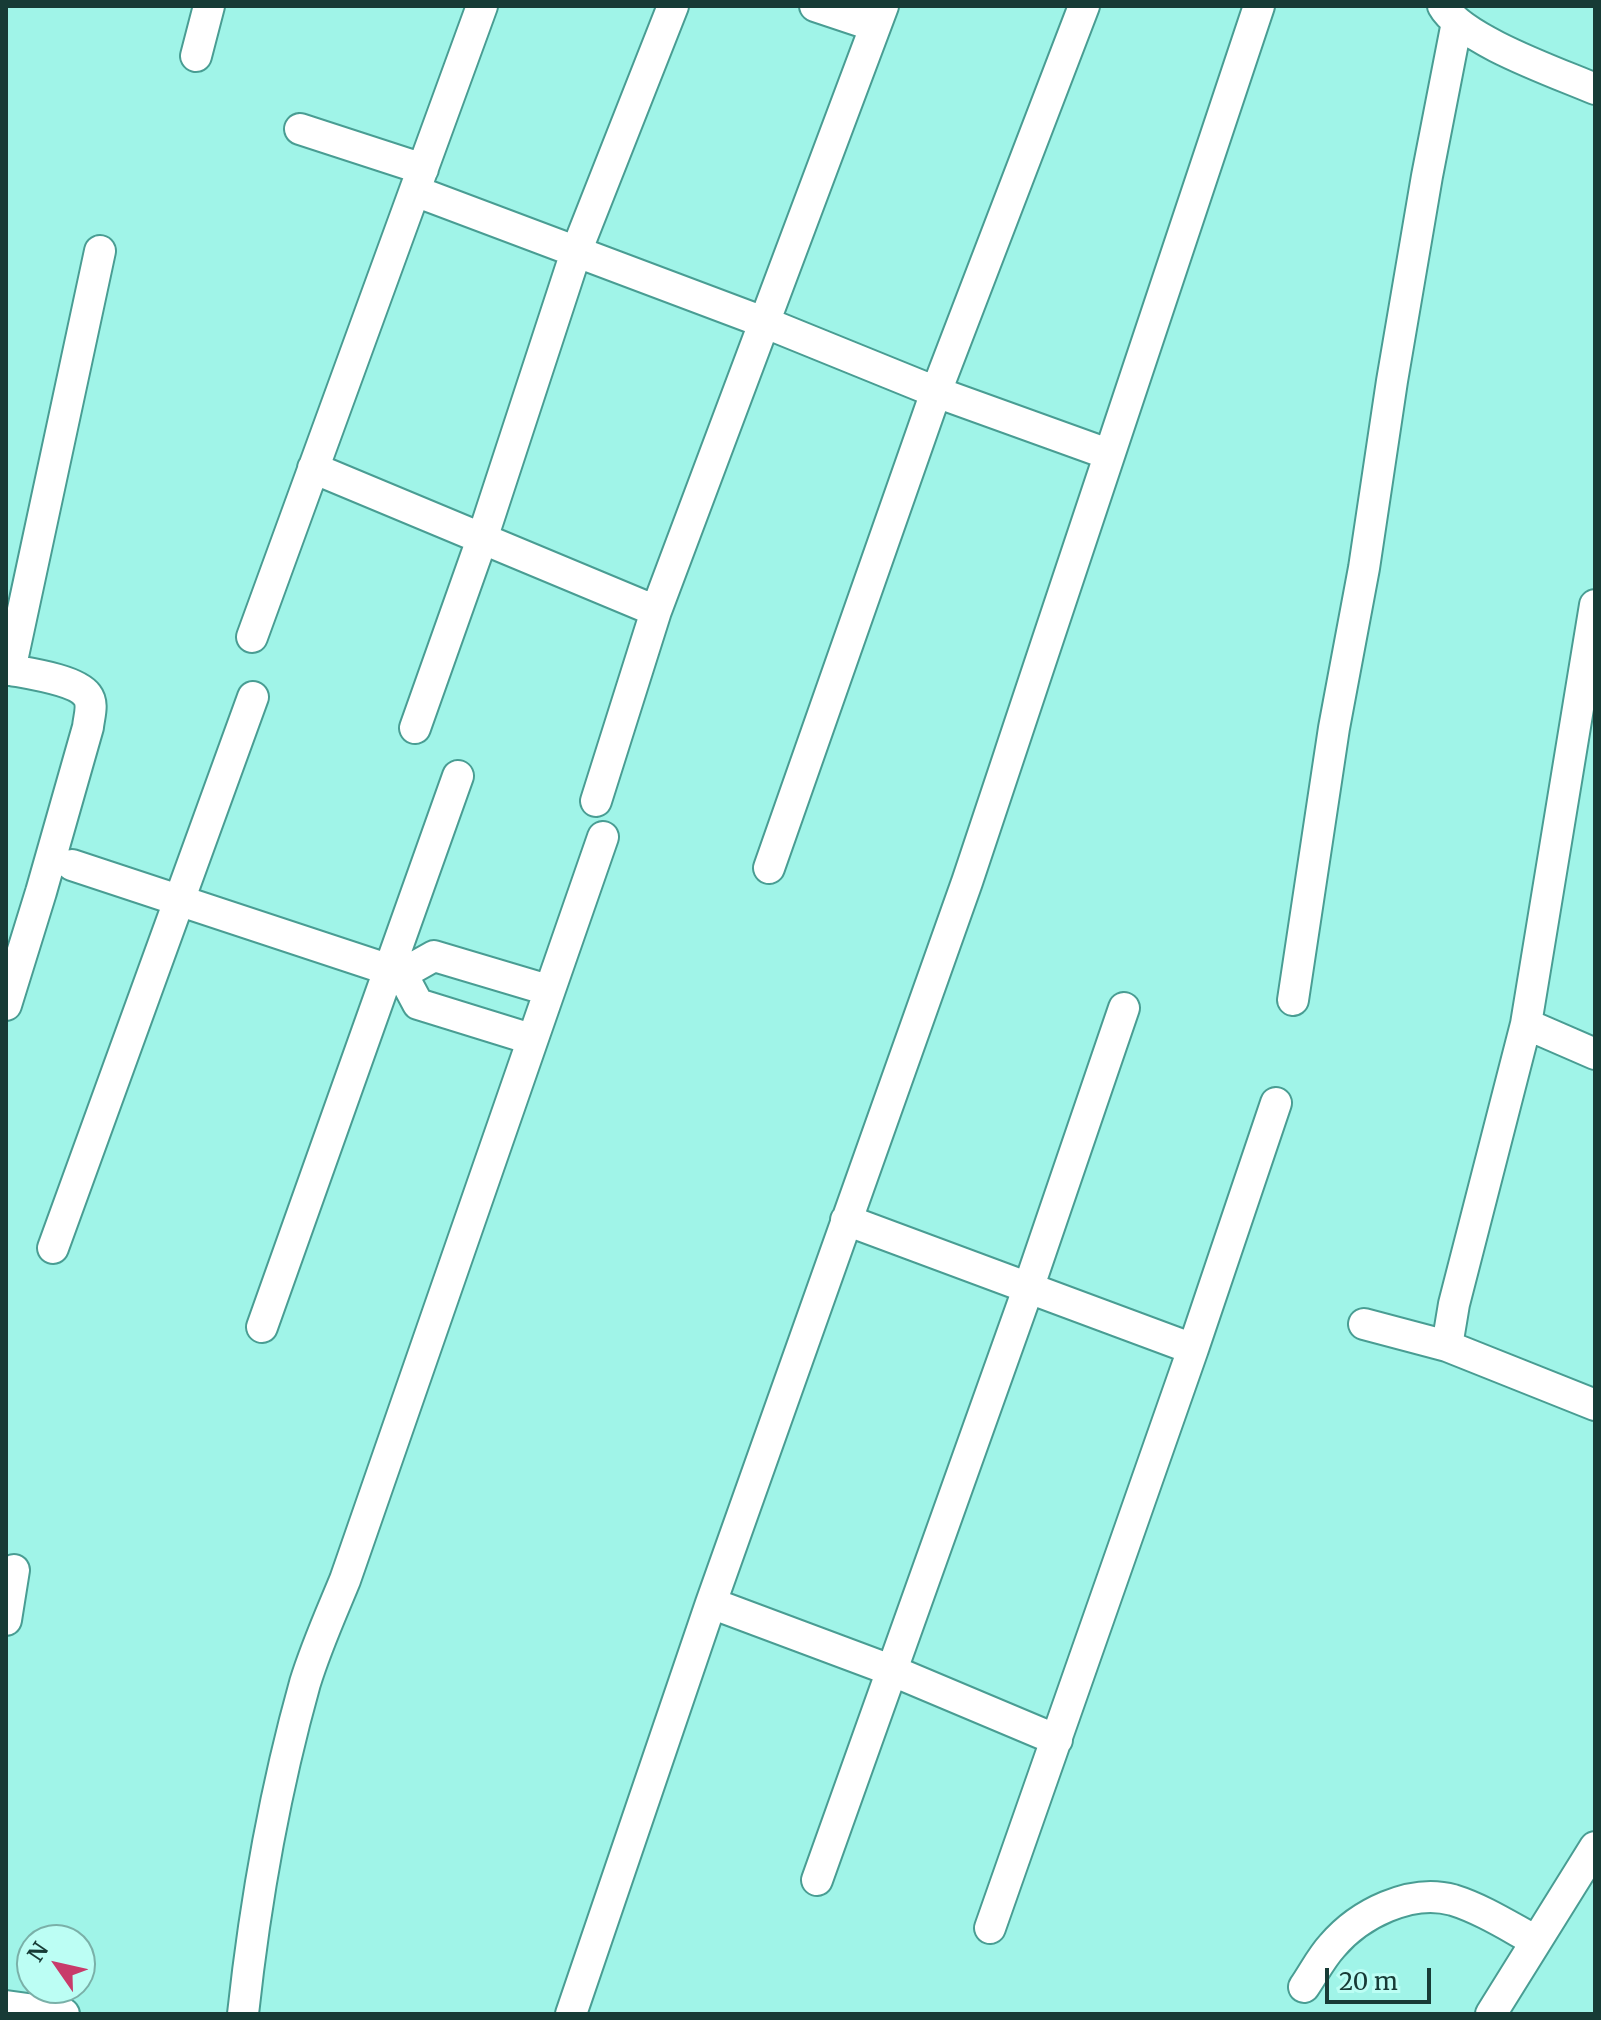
<!DOCTYPE html>
<html>
<head>
<meta charset="utf-8">
<style>
	body { margin:0 }
	#map { position:relative; width:1601px; height:2020px; overflow:hidden; background:#a0f4e8; font-family:Merriweather,serif }
	canvas { display:block }
	.frame { position:absolute; inset:0; border:8px solid #173b36; pointer-events:none }
	.north { position:absolute; left:16px; top:1924px; width:80px; height:80px; box-sizing:border-box; background:#bcfef4; border:2px solid #7ab0a8; border-radius:50%; rotate:304deg; font-size:22px; font-weight:700; line-height:32px; text-align:center; color:#173b36 }
	.north::after { content:''; display:block; margin:auto; width:28px; height:36px; background:#c83b6a; clip-path:polygon(50% 0,100% 100%,50% 72%,0 100%) }
	.scale { position:absolute; left:1325px; top:1968px; width:106px; height:36px; box-sizing:border-box; border:4px solid #173b36; border-top:0; padding-left:10px; font-size:24px; line-height:28px; white-space:nowrap; color:#173b36; -webkit-text-stroke:6px #bcfef4; paint-order:stroke }
</style>
</head>
<body>
<div id="map">
<canvas width="1601" height="2020"></canvas>
<div class="frame"></div>
<div class="north">N</div>
<div class="scale">20 m</div>
</div>
<script>
const c = document.querySelector('canvas').getContext('2d');
c.lineJoin = 'round';
function stroke(path, color, width, dash) {
  c.strokeStyle = color;
  c.lineWidth = width;
  c.lineCap = dash ? 'butt' : 'round';
  c.setLineDash(dash || []);
  c.stroke(path);
}
const street = new Path2D(`
	M815,6L875,26
	M1443,6C1462,40 1558,73 1595,89
	M196,56L209,6
	M300,129L423,169
	M415,191L766,323L936,392L1108,454
	M313,468L656,611
	M252,637L482,6
	M6,669C25,673 75,679 87,695C94,704 89,716 88,727L41,892L6,1005
	M10,670L100,251
	M415,728L482,539L576,252L673,6
	M596,801L656,611L883,6
	M72,865L402,974
	M769,868L936,392L1084,6
	M1293,1000L1334,728L1364,568L1392,381L1427,176L1457,22
	M1526,1024L1595,1054
	M531,1039L418,1004L402,974L434,956L548,990
	M846,1220L1193,1349L1276,1103
	M53,1248L253,697
	M1364,1324L1447,1346L1595,1405
	M262,1327L458,776
	M1447,1346L1454,1304L1526,1024L1595,605
	M711,1603L893,1671L1057,1740
	M6,1620L14,1570
	M817,1880L1028,1289L1124,1008
	M990,1928L1193,1349
	M1304,1987C1313,1974 1321,1958 1332,1946C1359,1914 1411,1888 1453,1900C1482,1909 1510,1927 1536,1941
	M6,2006L64,2014
	M243,2014C255,1903 275,1790 305,1683C316,1647 331,1614 345,1580L603,837
	M571,2014L711,1603L967,882L1259,6
	M1491,2014L1595,1847`);
stroke(street, '#499d93', 34);
stroke(street, '#fff', 30);
</script>
</body>
</html>
